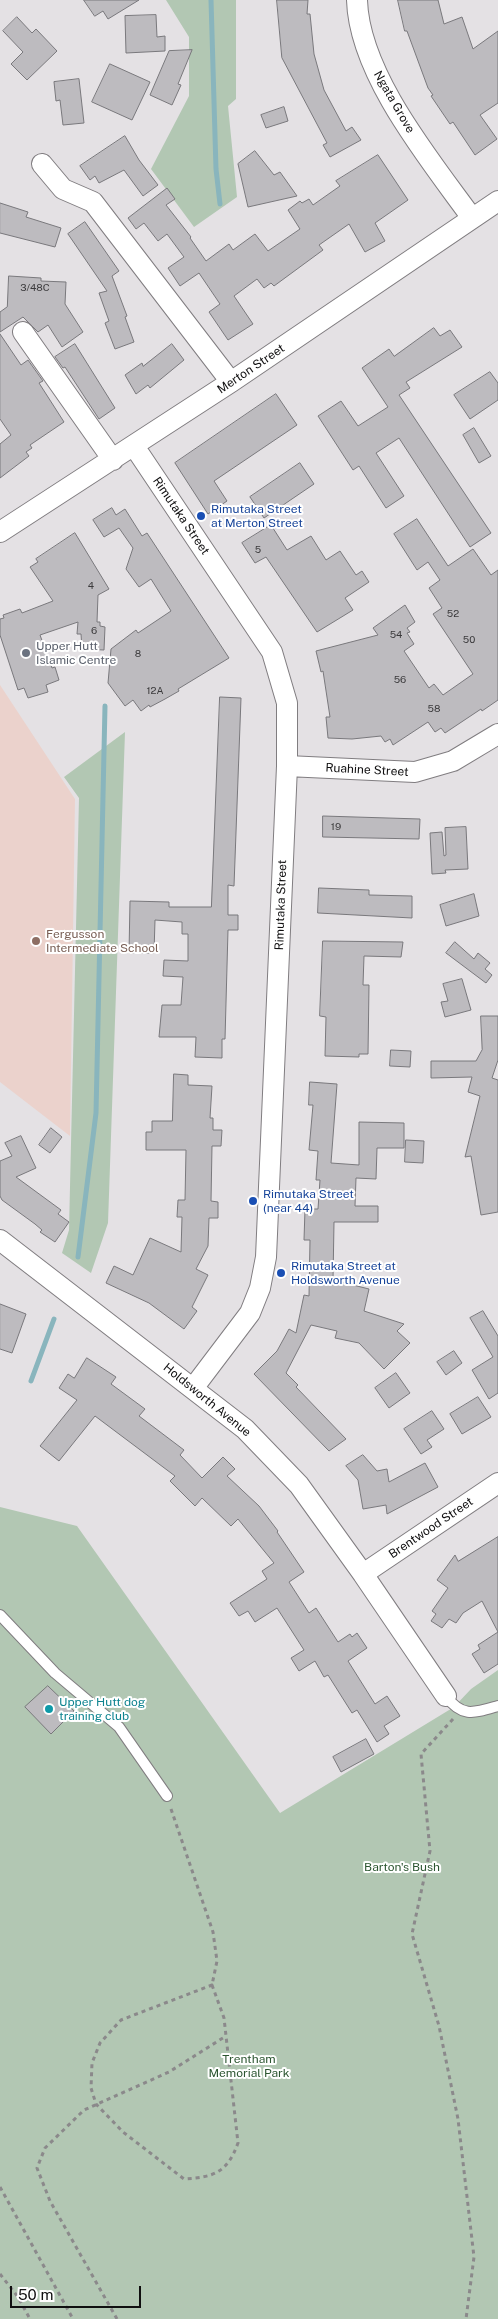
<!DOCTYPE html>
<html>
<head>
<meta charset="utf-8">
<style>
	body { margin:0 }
	#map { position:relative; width:498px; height:2319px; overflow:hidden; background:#e4e1e4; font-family:"Public Sans",sans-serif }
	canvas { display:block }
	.scale { position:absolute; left:10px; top:2286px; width:131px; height:22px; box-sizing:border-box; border:2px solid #100f10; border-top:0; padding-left:6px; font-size:15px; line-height:18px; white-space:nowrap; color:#100f10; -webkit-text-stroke:4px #fff; paint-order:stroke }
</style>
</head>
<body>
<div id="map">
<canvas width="498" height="2319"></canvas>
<div class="scale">50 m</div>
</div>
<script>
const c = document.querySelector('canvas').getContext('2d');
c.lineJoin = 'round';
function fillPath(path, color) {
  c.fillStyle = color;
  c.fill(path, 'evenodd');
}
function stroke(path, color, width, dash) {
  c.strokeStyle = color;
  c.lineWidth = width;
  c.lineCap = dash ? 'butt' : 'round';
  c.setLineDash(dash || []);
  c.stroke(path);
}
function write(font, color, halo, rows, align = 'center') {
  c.font = font + ' "Public Sans",sans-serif';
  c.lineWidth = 4;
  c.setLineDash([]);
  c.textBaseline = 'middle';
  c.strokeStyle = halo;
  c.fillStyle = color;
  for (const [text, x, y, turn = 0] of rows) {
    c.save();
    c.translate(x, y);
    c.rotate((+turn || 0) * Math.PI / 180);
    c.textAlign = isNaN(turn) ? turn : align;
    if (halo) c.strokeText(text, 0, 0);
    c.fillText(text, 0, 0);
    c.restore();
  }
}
fillPath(new Path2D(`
	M0,685L75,799L70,1136L0,1082Z`), '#ebd2cc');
fillPath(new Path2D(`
	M166,0H236V99L228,106L237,197L194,227L151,169L189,96V37Z
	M125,732L108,1223L91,1273L62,1253L69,1230L79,798L64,777Z
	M0,1507L77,1526L280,1813L454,1707L471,1689L498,1670V2319H0Z`), '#b2c7b3');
stroke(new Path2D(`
	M211,0L216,169L220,204
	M78,1257L96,1113L105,706
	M31,1381L54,1319`), '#89b5bd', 5);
const building = new Path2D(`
	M84,0H139L108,19L103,11L95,16Z
	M277,0H308L307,14H310L314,54L324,90L346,131L352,127L361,140L330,157L323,145L327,143L282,58Z
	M398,0H438L444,24L462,17L473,49L498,31V103L480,115L497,139L475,155L453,122L450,124L431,96L433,95L428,88L407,31H405Z
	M156,15L157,37L165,36V51L126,53L125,16Z
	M17,17L32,33L36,29L57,51L27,80L11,64L23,52L3,31Z
	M192,50L178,84L181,85L172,105L150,95L169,51Z
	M110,64L150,82L132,120L92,102Z
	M79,79L84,123L63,125L60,100L56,101L54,82Z
	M284,107L288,121L266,128L261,115Z
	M125,136L139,160L158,185L143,196L124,170L99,183L95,176L90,180L80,166Z
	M255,151L274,175L280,172L297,196L248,207L238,164Z
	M378,155L408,200L375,223L385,241L365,252L349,224L319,245L323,250L274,286L271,283L264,288L257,279L234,296L253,324L228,340L209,312L220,304L199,273L180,286L168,268L184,257L167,234L158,241L144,223L136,229L128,218L167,188L175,199L166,205L191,237L190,238L206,261L229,244L233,250L255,234L268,251L300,229L288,210L300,201L302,203L309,199L313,205L340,186L336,181Z
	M0,203L28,212L26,217L61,228L55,247L0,233Z
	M85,222L119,271L112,276L127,316L125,317L134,342L115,349L105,323L109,321L99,293L107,291L68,234Z
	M9,276L41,278V281L66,282L65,304L83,332L62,347L48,325L38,332L23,317L0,332V312L7,307Z
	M434,328L440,336L450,330L462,347L406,382L410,388L399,395L491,533L470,547L399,438L376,453L404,496L386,508L359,466L353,470L318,416L341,401L358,426L388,407L362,368L389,349L394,356Z
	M0,334L21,365L28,360L43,381L39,383L64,422L30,445L32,448L26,452L29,456L0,478V444L11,435L0,419Z
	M75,344L115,408L99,419L65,367L63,368L55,357Z
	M172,344L184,360L150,388L148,385L136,394L125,375L142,363L143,366Z
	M490,372L498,383V400L470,419L454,395Z
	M276,394L297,425L214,481L227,501L208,514L175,463Z
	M474,428L491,456L479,463L463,435Z
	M300,463L314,484L264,518L250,497Z
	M112,508L116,515L125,509L142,536L147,533L229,658L178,689L179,691L165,699L150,707L149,705L141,711L133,700L125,706L108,683L111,649L136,630L138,633L171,611L151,579L139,587L126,569L133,548L119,528L104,537L93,520Z
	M417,519L448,566L473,549L491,575L498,570V700L482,711L481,709L445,733L441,728L435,732L428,722L393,745L390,739L385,742L381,736L352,739L328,738L326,717H330L323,671L321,672L316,651L378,635L373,628L405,605L415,622L407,628L410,632L407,633L414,644L404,651L429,688L434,684L443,695L473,674L433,614L442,608L429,588L440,580L428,562L417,570L394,534Z
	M271,525L287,550L311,536L326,560L340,551L356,575L362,571L369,582L345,598L353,610L317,632L266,557L255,563L242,543Z
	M75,533L109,589L98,595L97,622H100V626L105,627L104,650L82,649L81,634H77L78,622L40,635L52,668L55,667L59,680L46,685L48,692L28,698L24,688L18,690L0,635V619L4,618L3,615L20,609L22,613L53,601L30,567L38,562L36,559Z
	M220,697L241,698L234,886L228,885V915H238V930H228L225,1039H222V1058L195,1057L196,1037H159L162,1005H181L183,977L163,976L164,960L188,961V934H182V922L155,920L154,953H129L130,901L169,902V907H211Z
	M323,816L420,819L419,839L323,837Z
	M466,827L468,869L445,870L446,873L432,874L430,833L442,832L444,856L446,855L445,828Z
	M319,888L369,890V895L412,896V918L318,913Z
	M474,894L479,916L446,926L440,905Z
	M323,941L403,942L401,957L364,956L363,985H369L368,1054H359V1057L325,1056L326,1017L320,1016Z
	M455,942L474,959L478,953L490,963L485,969L492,975L486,983L446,953Z
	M462,979L471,1010L445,1017L441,1002L448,1001L443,984Z
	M481,1016H498V1060L492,1078L498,1080V1212L481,1215L471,1156L465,1157L480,1096L468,1092L472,1077L431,1078V1061H476L482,1050Z
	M391,1050L411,1051L410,1067L390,1066Z
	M174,1074L188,1075V1085L212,1086L210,1118H213V1130H222L221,1146H212L211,1201L218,1202V1218H209L208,1246L196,1269L208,1275L192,1307L197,1311L184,1329L149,1303L106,1283L114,1266L133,1275L150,1238L181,1252L182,1217H177L178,1200H185L186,1150H146V1132H152V1121H172Z
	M310,1082L337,1084L331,1163L359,1165V1122L404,1123V1148H377L376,1179L356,1178L355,1206H378V1222H334L333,1280L369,1289L364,1311L404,1324L397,1331L410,1343L384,1369L359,1343L335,1338L337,1331L311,1325L286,1373L298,1385L296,1387L346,1439L329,1451L254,1374L277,1351L289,1329L296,1333L304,1295L309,1296L310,1240H304L305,1209H318L320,1180H316L318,1151L309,1150L313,1105H309Z
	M51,1128L62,1137L50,1153L39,1145Z
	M21,1136L36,1168L16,1177L61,1210L58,1214L69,1222L55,1242L40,1232L42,1230L35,1224L2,1200L0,1196V1161L12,1156L5,1143Z
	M406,1140L424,1141L423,1163L405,1162Z
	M0,1304L26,1314L12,1353L0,1349Z
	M483,1311L498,1336V1393L489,1399L472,1370L493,1357L470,1318Z
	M454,1351L462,1363L446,1375L437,1362Z
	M87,1358L116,1377L111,1384L145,1409L139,1416L184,1450L180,1455L202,1478L223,1457L235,1469L227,1476L259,1506L278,1531L277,1532L304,1572L289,1582L309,1613L316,1608L338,1642L350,1634L352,1637L357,1633L367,1648L348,1661L375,1704L387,1696L400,1716L384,1726L389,1734L377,1742L357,1710L352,1713L328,1675L324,1677L315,1661L299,1671L291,1658L304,1650L277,1608L255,1622L248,1611L239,1616L230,1603L267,1579L262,1571L274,1563L238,1519L231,1526L202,1498L195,1506L170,1481L175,1476L95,1416L59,1461L40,1446L77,1400L59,1388L68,1374L74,1378Z
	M396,1373L410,1393L389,1408L375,1388Z
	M478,1397L491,1417L462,1434L450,1414Z
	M432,1411L444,1429L427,1440L432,1447L421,1454L404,1429Z
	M363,1455L377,1471L387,1469L389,1482L425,1463L438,1487L387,1514L386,1505L363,1509L358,1480L346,1466Z
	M498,1537V1664L484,1673L472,1654L480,1649L478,1645L498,1632L482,1601L463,1613L456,1623L449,1619L442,1628L431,1621L436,1614L432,1611L448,1588L437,1580L455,1555L458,1561Z
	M48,1686L74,1711L51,1734L25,1707Z
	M366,1739L374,1754L341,1772L333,1757Z`);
fillPath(building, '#bdbbbf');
stroke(building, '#79787c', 1);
const service = new Path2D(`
	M0,1615L55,1673L119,1727L167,1796
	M446,1696C462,1718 474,1713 498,1706`);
const minor = new Path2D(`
	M357,0C359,74 430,160 472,218
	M42,164L63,189L93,202L231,382
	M23,332L113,460
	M134,446L272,652L287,703V766L266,1257L260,1288L250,1313L194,1387
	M0,532L231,382L498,201
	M287,766L415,772L453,761L498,734
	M0,1240L245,1429L299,1485L363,1574L446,1696
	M363,1574L498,1483`);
stroke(service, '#807d80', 12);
stroke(minor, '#807d80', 22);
stroke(new Path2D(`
	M453,1719L421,1754L430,1851L412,1934L439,2026L458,2119L474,2257L466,2319
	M171,1809L213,1932L217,1961L212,1985
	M212,1985L224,2018L238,2143C227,2173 214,2177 184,2179L123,2132L96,2104L91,2088L92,2063L100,2043L121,2020Z
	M0,2187L73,2319
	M0,2274L18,2297L30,2319
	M117,2319L50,2201L37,2168L45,2148L84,2110L169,2072L226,2036`), '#8b898b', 3, [4, 4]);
stroke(service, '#fff', 10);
stroke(minor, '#fff', 20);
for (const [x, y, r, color] of [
	[201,516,5,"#1a4fb4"],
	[26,653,5,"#6b7280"],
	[36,941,5,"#8d6e63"],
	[253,1201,5,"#1a4fb4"],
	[281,1273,5,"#1a4fb4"],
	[49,1709,5,"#0f9aa8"]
]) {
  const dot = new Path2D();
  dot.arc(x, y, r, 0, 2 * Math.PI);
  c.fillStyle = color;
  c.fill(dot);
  stroke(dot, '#fff', 2);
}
write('10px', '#3b3a3c', null, [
	["3/48C",35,288],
	["5",258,550],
	["4",91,586],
	["52",453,614],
	["6",94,631],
	["54",396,635],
	["50",469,640],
	["8",138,654],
	["56",400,680],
	["12A",155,691],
	["58",434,709],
	["19",336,827]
]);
write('12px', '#100f10', '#fff', [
	["Ngata Grove",394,102,60],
	["Merton Street",251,369,-34],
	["Rimutaka Street",181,516,56],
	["Ruahine Street",367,770,3],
	["Rimutaka Street",281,905,-88],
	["Holdsworth Avenue",207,1400,39],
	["Brentwood Street",431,1528,-34]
]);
write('12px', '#164399', '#fff', [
	["Rimutaka Street",211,509],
	["at Merton Street",211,523],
	["Rimutaka Street",263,1194],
	["(near 44)",263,1208],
	["Rimutaka Street at",291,1266],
	["Holdsworth Avenue",291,1280]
], 'left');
write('12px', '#5b616d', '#fff', [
	["Upper Hutt",36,646],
	["Islamic Centre",36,660]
], 'left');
write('12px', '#785e54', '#fff', [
	["Fergusson",46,934],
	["Intermediate School",46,948]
], 'left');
write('12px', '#0d838f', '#fff', [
	["Upper Hutt dog",59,1702],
	["training club",59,1716]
], 'left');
write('12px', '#2b5530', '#fff', [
	["Barton's Bush",402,1867],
	["Trentham",249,2059],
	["Memorial Park",249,2073]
]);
</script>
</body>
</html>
